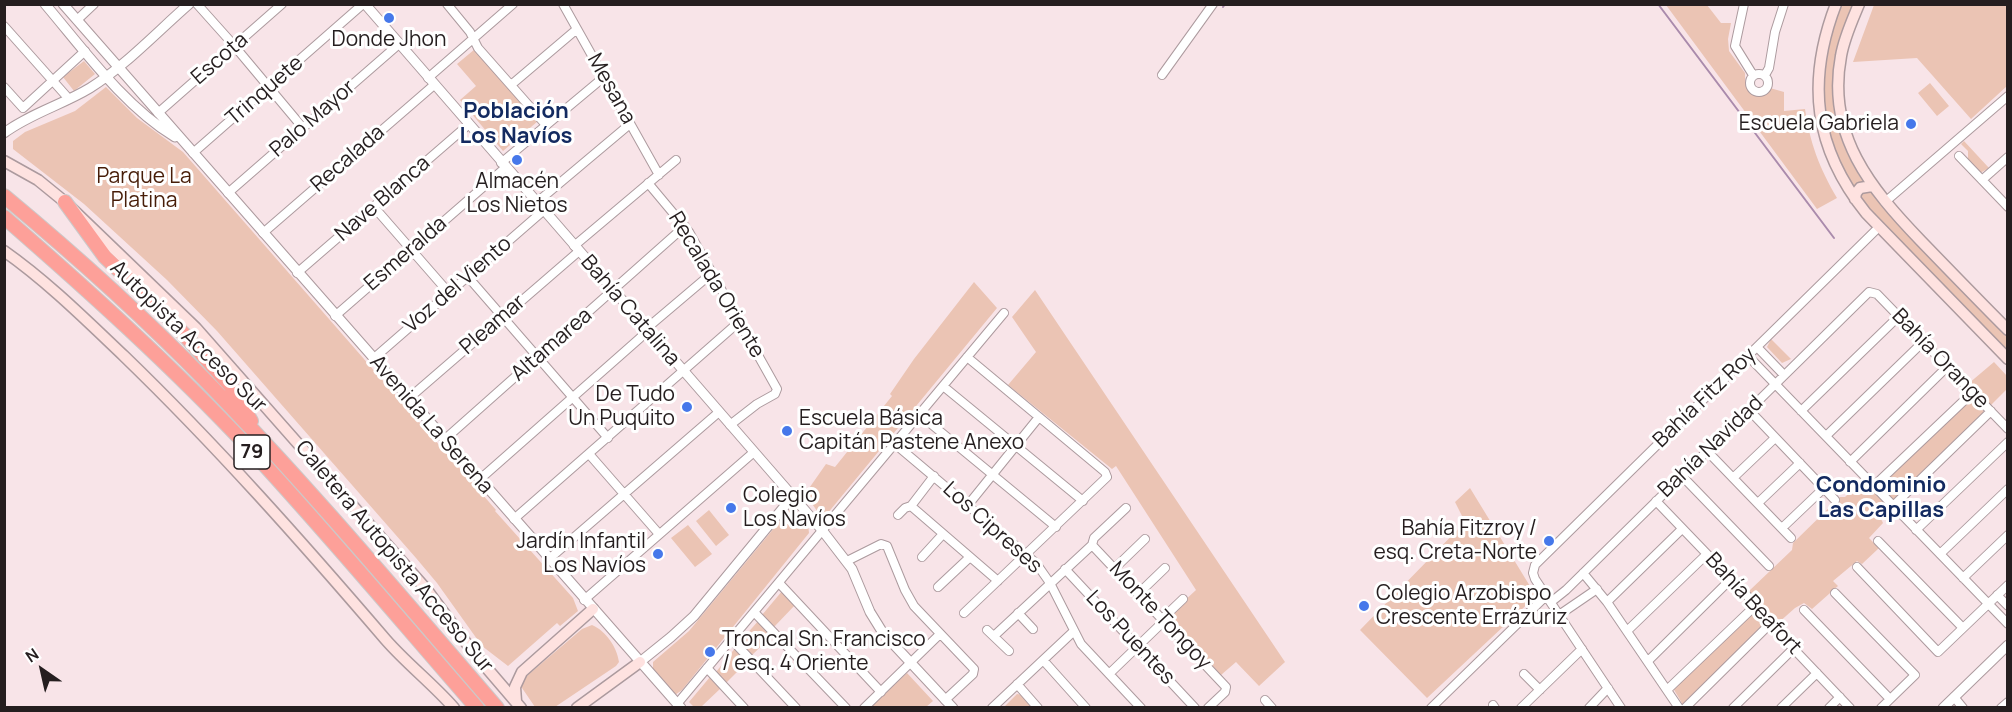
<!DOCTYPE html>
<html>
<head>
<meta charset="utf-8">
<style>
	body { margin:0 }
	#map { position:relative; width:2012px; height:712px; overflow:hidden; background:#f8e4e8; font-family:Manrope,sans-serif }
	canvas { display:block }
	.frame { position:absolute; inset:0; border:6px solid #251e1f; pointer-events:none }
	.north { position:absolute; left:12px; top:640px; width:60px; height:60px; -webkit-text-stroke:4px #fff; paint-order:stroke; rotate:326deg; font-size:16px; font-weight:700; line-height:24px; text-align:center; color:#251e1f }
	.north::after { content:''; display:block; margin:auto; width:21px; height:27px; background:#251e1f; clip-path:polygon(50% 0,100% 100%,50% 72%,0 100%) }
</style>
</head>
<body>
<div id="map">
<canvas width="2012" height="712"></canvas>
<div class="frame"></div>
<div class="north">N</div>
</div>
<script>
const c = document.querySelector('canvas').getContext('2d');
c.lineJoin = 'round';
function fillPath(path, color) {
  c.fillStyle = color;
  c.fill(path, 'evenodd');
}
function stroke(path, color, width, dash) {
  c.strokeStyle = color;
  c.lineWidth = width;
  c.lineCap = dash ? 'butt' : 'round';
  c.setLineDash(dash || []);
  c.stroke(path);
}
function write(font, color, halo, rows, align = 'center') {
  c.font = font + ' Manrope,sans-serif';
  c.lineWidth = 6;
  c.setLineDash([]);
  c.textBaseline = 'middle';
  c.strokeStyle = halo;
  c.fillStyle = color;
  for (const [text, x, y, turn = 0] of rows) {
    c.save();
    c.translate(x, y);
    c.rotate((+turn || 0) * Math.PI / 180);
    c.textAlign = isNaN(turn) ? turn : align;
    if (halo) c.strokeText(text, 0, 0);
    c.fillText(text, 0, 0);
    c.restore();
  }
}
fillPath(new Path2D(`
	M1666,5H1707L1721,23H1731L1728,39L1729,51L1745,73V83L1748,89L1759,94L1770,88L1784,92V111L1805,109C1810,143 1819,167 1837,198L1817,209Z
	M1839,5H1853C1847,19 1844,34 1841,50C1839,60 1836,71 1834,82C1829,117 1845,154 1864,183L1852,191L1840,169L1823,113L1824,52Z
	M1874,5H2007V86L1971,119L1917,58L1853,62Z
	M475,49L538,121L503,151L460,100L476,86L457,64Z
	M84,61L95,74L74,91L63,77Z
	M1930,83L1949,106L1937,116L1918,93Z
	M106,87L137,118L183,152L496,510L495,511L573,598L578,611L560,626L557,623L508,666L482,646L437,583L416,558L217,331L167,280L84,204L13,149V141L25,132L75,111Z
	M1964,141L1989,168L1980,173L1968,161V151L1961,144Z
	M1868,188L1888,212L2007,336V352L1870,213L1857,196Z
	M974,282L997,308L827,514L820,515L805,494L826,464L835,467L892,396L890,394L914,359Z
	M1035,290L1285,662L1259,686L1236,662L1221,675L1167,617L1196,590L1116,466L1112,469L1008,385L1036,352L1012,317Z
	M1771,339L1791,359L1782,363L1767,347Z
	M1994,362L2007,376V389L1990,406L1968,384Z
	M1970,397L1986,414L1893,502L1879,485Z
	M1863,480L1892,509L1881,519L1883,523L1869,538L1879,548L1862,564L1857,561L1833,581L1838,586L1812,609L1804,603L1795,608L1777,624L1749,591L1792,550L1793,543L1840,497H1845Z
	M1470,488L1536,596L1427,698L1360,630L1465,522L1455,502Z
	M709,510L729,535L716,546L696,521Z
	M789,510H796L808,525L809,533L682,690L675,695L653,669V662L689,631Z
	M688,525L712,554L695,567L671,538Z
	M783,590L796,604L774,627L762,615Z
	M1753,612L1764,626L1683,705L1673,688Z
	M759,620L773,635L751,656L738,644Z
	M592,625C606,631 617,647 619,662L616,666L555,707H535L522,688V680L582,629Z
	M736,647L748,661L726,683L716,672Z
	M907,673L933,701L926,707L870,708Z
	M710,677L721,688L701,707H694L689,702Z
	M1017,694L1022,695L1034,708H1003Z`), '#ebc4b4');
stroke(new Path2D(`
	M1658,4L1834,238
	M1223,7L1225,4`), '#aa8bac', 2);
const minor = new Path2D(`
	M197,4L231,42L303,128
	M447,4L470,32L478,48L546,125
	M563,4L659,175
	M1744,4L1735,46L1753,75
	M77,20L94,4
	M4,26L69,99
	M1750 83a9 9 0 1 1 18 0a9 9 0 1 1-18 0Z
	M1162,75L1213,4
	M1765,75L1769,68L1775,32L1784,4
	M428,78L513,4
	M511,85L577,29
	M4,87L23,108L85,51
	M158,113L282,4
	M193,153L363,4
	M1959,156L2008,207
	M501,163L604,77
	M1982,180L2008,157
	M648,183L689,232L777,389L775,394L757,404L730,425
	M228,193L399,44
	M1885,202L2008,96
	M536,203L630,124
	M374,207L449,293
	M263,233L434,85
	M574,246L676,160
	M297,273L468,125
	M468,277L608,438
	M335,316L505,168
	M1757,347L1784,375
	M1748,356L2008,624
	M373,359L543,211
	M943,386L1083,501
	M408,399L578,252
	M1749,410L1835,500
	M1801,411L1898,317
	M919,414L1056,527
	M1826,436L1923,342
	M444,440L685,226
	M895,444L1036,563L1050,583L1081,644L1141,708
	M1707,451L1791,538
	M589,454L659,534
	M1850,462L1947,367
	M1682,476L1769,566
	M1733,478L1775,438
	M479,480L640,338L653,323L712,273
	M1874,486L1972,393
	M1656,501L1756,605L1770,624L1850,708
	M1758,503L1800,463
	M968,505L1039,417
	M911,506L998,581
	M1893,506L1991,411
	M898,515L905,508L911,506L934,476
	M514,519L740,321
	M1782,528L1824,488
	M1916,530L2008,442
	M1878,541L1963,628
	M1092,545L1226,687L1225,692L1208,708
	M1940,554L2008,489
	M922,557L943,534
	M549,559L719,412
	M847,561L881,544L887,546L905,590L914,606L974,669L973,674L945,700
	M1857,567L1938,652L2008,585
	M1115,568L1145,539
	M1065,569L1195,708
	M1583,573L1607,602L1679,708
	M1963,578L2008,535
	M779,583L881,692
	M938,587L970,557
	M1835,593L1915,675L1881,708
	M1138,594L1165,568
	M1997,595L2008,606
	M584,600L754,452
	M1551,602L1566,590L1869,292L1877,294L2008,429
	M1607,602L1682,529
	M1804,610L1890,699
	M754,612L846,708
	M964,613L1107,477L1105,472L967,357
	M1018,613L1033,629
	M1559,615L1597,589
	M1162,619L1183,599
	M987,630L1009,651
	M1627,631L1707,554
	M994,636L1092,545L1094,538L1126,508
	M731,639L796,708
	M1043,660L1086,708
	M1648,661L1731,579
	M707,668L744,708
	M1109,674L1164,621
	M1524,674L1540,690
	M1017,684L1038,708
	M1668,689L1756,605
	M1954,697L1963,708
	M1265,700L1272,708
	M677,704L1004,313
	M1493,705L1495,708
	M864,708L940,634
	M992,708L1074,631
	M1431,708L1546,596
	M1521,708L1582,649
	M1589,708L1608,688
	M1621,708L1535,579L1533,573L1535,565L1879,227
	M1685,708L1770,624
	M1733,708L1793,649
	M1781,708L1817,673
	M1829,708L1840,697
	M2001,708L2008,702`);
const tertiary = new Path2D(`
	M45,4C84,50 124,106 175,137
	M63,4L681,708
	M365,4L822,530L852,569L870,612L883,633L953,708
	M4,133C31,113 62,105 90,88C124,67 158,31 189,4
	M640,662L671,637L694,616L793,496
	M1943,708L2008,645`);
const secondary = new Path2D(`
	M1836,4C1806,82 1814,148 1866,213L2008,359
	M1859,4C1852,21 1844,38 1841,56C1826,135 1871,189 1921,241C1950,271 1979,301 2008,330
	M4,161L38,180L65,202L196,328L427,590L473,652L521,708
	M1855,199L1856,193L1860,188L1872,186
	M4,251C48,282 86,320 124,356C217,446 302,542 386,640C407,664 433,684 454,708
	M516,701L515,687L522,672L593,609
	M577,708L640,662`);
const motorway = new Path2D(`
	M4,196C75,255 144,317 208,383C309,487 402,598 497,708
	M65,202L105,257L170,319L230,385L251,421
	M4,217C89,291 172,366 249,448C327,532 401,621 477,708`);
stroke(minor, '#ac9a9e', 10);
stroke(tertiary, '#ac9a9e', 11);
stroke(secondary, '#ac9a9e', 13);
stroke(motorway, '#cbc9c9', 16);
stroke(minor, '#fff', 8);
stroke(tertiary, '#fff', 9);
stroke(secondary, '#fee2e0', 10);
stroke(motorway, '#fda099', 14);
for (const [x, y, r, color] of [
	[389,18,6,"#4678ea"],
	[1911,124,6,"#4678ea"],
	[517,160,6,"#4678ea"],
	[687,407,6,"#4678ea"],
	[787,431,6,"#4678ea"],
	[731,508,6,"#4678ea"],
	[1549,541,6,"#4678ea"],
	[658,554,6,"#4678ea"],
	[1364,606,6,"#4678ea"],
	[710,652,6,"#4678ea"]
]) {
  const dot = new Path2D();
  dot.arc(x, y, r, 0, 2 * Math.PI);
  c.fillStyle = color;
  c.fill(dot);
  stroke(dot, '#fff', 2);
}
for (const [x, y, w] of [
	[252,452,36]
]) {
  const box = new Path2D();
  box.roundRect(x - w / 2, y - 17, w, 34, 4.5);
  c.fillStyle = '#fff';
  c.fill(box);
  stroke(box, '#251e1f', 1.5);
}
write('bold 20px', '#251e1f', null, [
	["79",252,452]
]);
write('21px', '#251e1f', '#fff', [
	["Donde Jhon",389,40,"center"],
	["Escuela Gabriela",1899,124],
	["Almacén",517,182,"center"],
	["Los Nietos",517,206,"center"],
	["De Tudo",675,395],
	["Un Puquito",675,419],
	["Escuela Básica",799,419,"left"],
	["Capitán Pastene Anexo",799,443,"left"],
	["Colegio",743,496,"left"],
	["Los Navíos",743,520,"left"],
	["Bahía Fitzroy /",1537,529],
	["esq. Creta-Norte",1537,553],
	["Jardín Infantil",646,542],
	["Los Navíos",646,566],
	["Colegio Arzobispo",1376,594,"left"],
	["Crescente Errázuriz",1376,618,"left"],
	["Troncal Sn. Francisco",722,640,"left"],
	["/ esq. 4 Oriente",722,664,"left"]
], 'right');
write('21px', '#251e1f', '#fff', [
	["Escota",220,59,-41],
	["Mesana",611,89,61],
	["Trinquete",265,91,-41],
	["Palo Mayor",313,119,-41],
	["Recalada",348,159,-41],
	["Nave Blanca",383,199,-41],
	["Esmeralda",406,254,-41],
	["Voz del Viento",458,285,-41],
	["Recalada Oriente",716,285,59],
	["Bahía Catalina",630,311,49],
	["Pleamar",493,325,-41],
	["Autopista Acceso Sur",188,337,44],
	["Altamarea",552,345,-41],
	["Bahía Orange",1940,359,46],
	["Bahía Fitz Roy",1705,398,-44],
	["Avenida La Serena",431,425,49],
	["Bahía Navidad",1711,447,-44],
	["Los Cipreses",992,528,42],
	["Caletera Autopista Acceso Sur",394,557,50],
	["Bahía Beafort",1753,604,47],
	["Monte Tongoy",1160,616,47],
	["Los Puentes",1130,638,47]
]);
write('21px', '#471d08', '#fff', [
	["Parque La",144,177],
	["Platina",144,201]
]);
write('bold 22px', '#132a60', '#fff', [
	["Población",516,112],
	["Los Navíos",516,137],
	["Condominio",1881,486],
	["Las Capillas",1881,511]
]);
</script>
</body>
</html>
